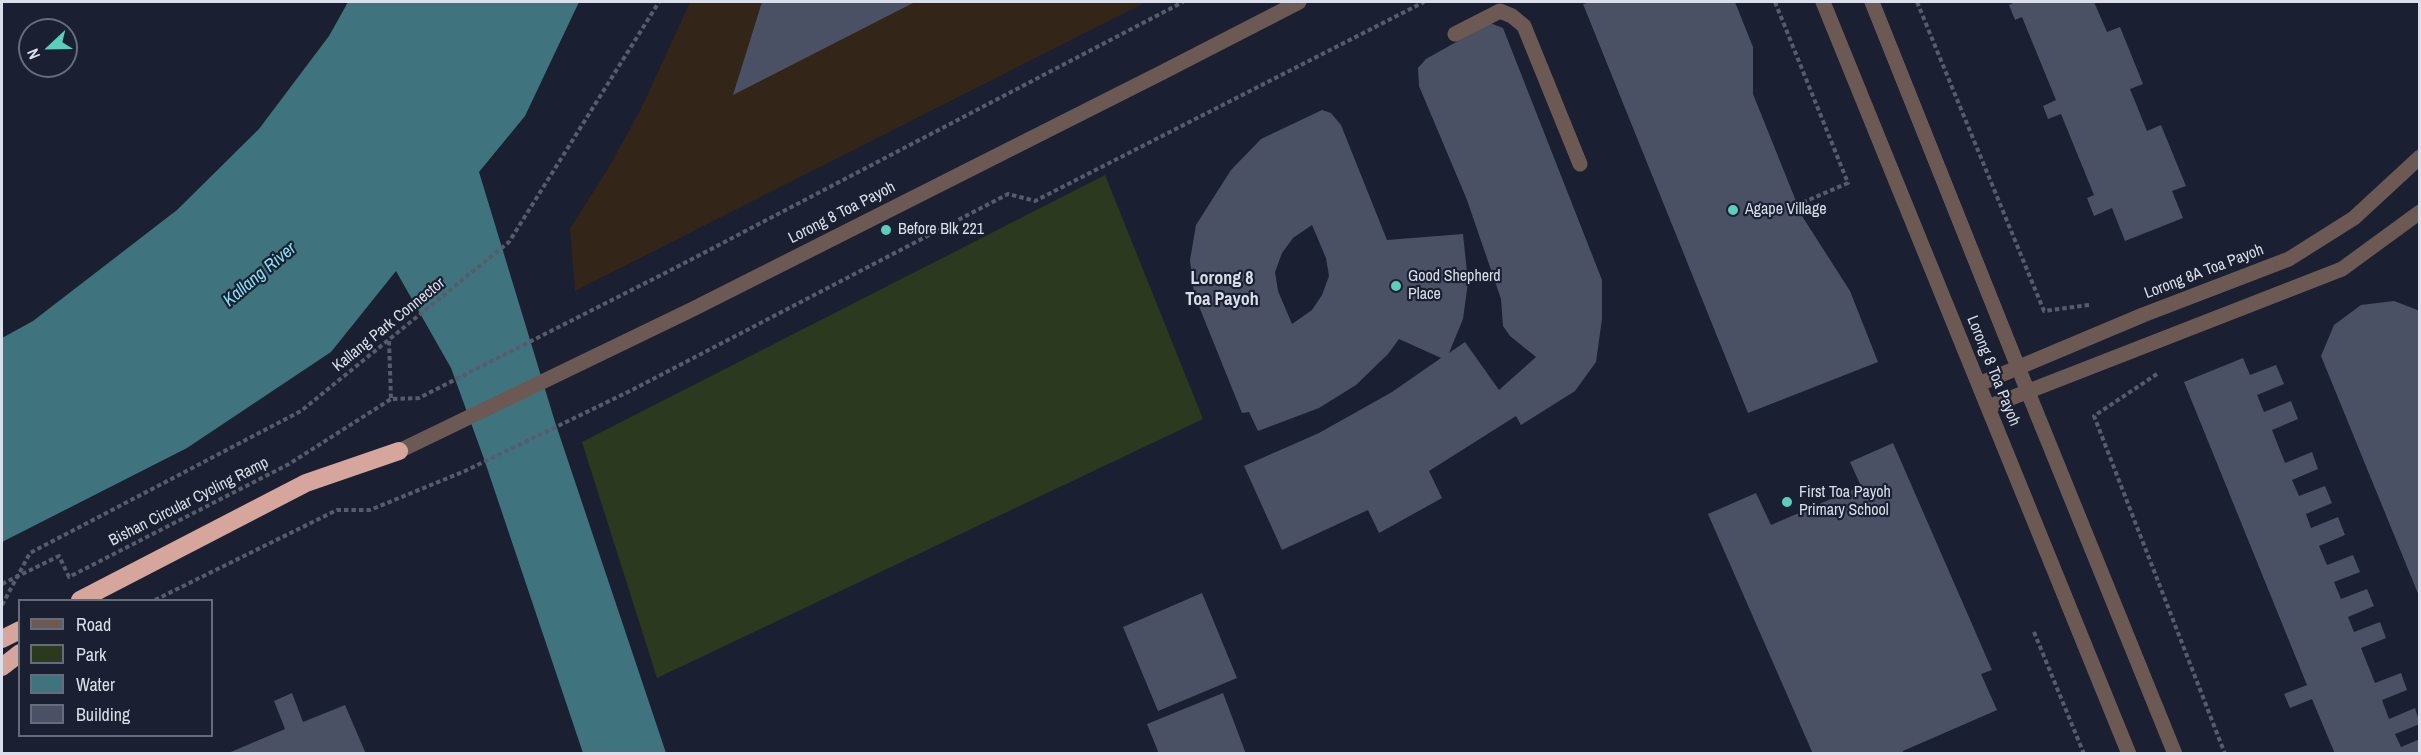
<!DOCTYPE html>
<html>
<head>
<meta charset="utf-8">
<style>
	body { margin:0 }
	#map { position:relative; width:2421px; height:755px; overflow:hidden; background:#1a2031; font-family:"Archivo Narrow",sans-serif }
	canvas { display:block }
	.frame { position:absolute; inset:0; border:3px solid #dadfeb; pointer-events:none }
	.legend { position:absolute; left:18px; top:599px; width:195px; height:138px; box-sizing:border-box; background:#1a2031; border:2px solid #676c7b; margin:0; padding:8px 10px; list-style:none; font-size:18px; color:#dadfeb }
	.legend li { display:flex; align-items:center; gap:12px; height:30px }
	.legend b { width:30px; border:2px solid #676c7b }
	.north { position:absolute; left:18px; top:18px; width:60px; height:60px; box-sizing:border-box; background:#1a2031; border:2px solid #676c7b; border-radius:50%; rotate:248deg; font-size:16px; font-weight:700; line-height:24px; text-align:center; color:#dadfeb }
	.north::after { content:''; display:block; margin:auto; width:21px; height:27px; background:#5dceb9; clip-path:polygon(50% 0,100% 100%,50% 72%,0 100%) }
</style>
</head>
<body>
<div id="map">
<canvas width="2421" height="755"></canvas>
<div class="frame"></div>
<ul class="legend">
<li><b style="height:8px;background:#6c5954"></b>Road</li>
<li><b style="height:16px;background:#2b391f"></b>Park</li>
<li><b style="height:16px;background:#3f747f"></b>Water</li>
<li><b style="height:16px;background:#4a5165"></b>Building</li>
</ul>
<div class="north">N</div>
</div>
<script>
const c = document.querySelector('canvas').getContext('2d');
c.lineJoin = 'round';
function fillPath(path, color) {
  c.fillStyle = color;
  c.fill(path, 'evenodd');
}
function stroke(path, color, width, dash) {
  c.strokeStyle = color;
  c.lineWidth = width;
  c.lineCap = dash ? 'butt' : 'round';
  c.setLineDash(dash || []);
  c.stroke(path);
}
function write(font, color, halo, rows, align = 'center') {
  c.font = font + ' "Archivo Narrow",sans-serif';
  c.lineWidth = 4.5;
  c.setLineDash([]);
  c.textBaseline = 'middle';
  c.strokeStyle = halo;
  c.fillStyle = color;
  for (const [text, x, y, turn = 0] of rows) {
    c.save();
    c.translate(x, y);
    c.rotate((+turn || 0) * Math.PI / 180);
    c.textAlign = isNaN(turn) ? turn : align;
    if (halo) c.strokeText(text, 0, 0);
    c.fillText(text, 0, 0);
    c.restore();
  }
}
fillPath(new Path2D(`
	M690,2H1146L575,291L570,228L606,172L641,109Z`), '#332518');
fillPath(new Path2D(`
	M1105,175L1203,419L657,678L582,442Z`), '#2b391f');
fillPath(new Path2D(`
	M348,2H579L525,116L479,172L555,422L666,753H583L483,456L451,368L396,271L331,352L187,448L2,542V338L33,321L177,210L259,129L329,36Z`), '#3f747f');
fillPath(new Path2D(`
	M762,2H915L733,95Z
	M1591,2H1735L1753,47V94L1802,216L1850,291L1878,362L1748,413L1583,4Z
	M2015,2H2094L2107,32L2120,27L2143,84L2130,89L2147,131L2161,125L2186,186L2172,191L2183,218L2125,241L2112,208L2094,216L2087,198L2094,195L2061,114L2048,119L2043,106L2056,100L2022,17L2015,20L2009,5Z
	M1490,23L1503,28L1602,280V319L1596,362L1575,391L1521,425L1516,416L1429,471L1442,498L1379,533L1368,510L1282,550L1244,466L1319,433L1392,392L1441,358L1399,339L1388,354L1356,385L1319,408L1258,431L1249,412L1242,413L1194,294L1190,260L1196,225L1231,170L1261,139L1322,110L1331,113L1341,125L1387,240L1463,234L1468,282L1463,319L1449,353L1465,342L1499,390L1536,357L1510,336L1503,326L1501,299L1467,200L1419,86L1418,68L1426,59ZM1312,225L1326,258L1329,276L1322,295L1312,310L1292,324L1278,291L1275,272L1282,253L1293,238Z
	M2394,301L2420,311L2419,596L2321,356L2334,325L2361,305Z
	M2243,358L2250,375L2276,365L2284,384L2257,395L2264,412L2291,401L2298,419L2272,430L2285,463L2312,452L2318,469L2292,480L2299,496L2325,486L2332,503L2306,514L2311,528L2338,517L2345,535L2319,546L2327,565L2353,555L2360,572L2334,582L2341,599L2367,589L2374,606L2348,617L2354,632L2380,622L2386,638L2361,648L2375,683L2401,673L2407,690L2382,700L2389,719L2415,708L2420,724L2395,734L2401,747L2420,739V754H2335L2312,699L2290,708L2284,694L2307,685L2184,382Z
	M1893,443L1992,670L1981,674L1997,710L1903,751V754H1813L1708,514L1756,493L1771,525L1861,486L1850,462Z
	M1202,593L1237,678L1158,711L1123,627Z
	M292,693L303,722L345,705L366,754H226L285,729L274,701Z
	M1223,693L1246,754H1159L1147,724Z`), '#4a5165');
stroke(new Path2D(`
	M1775,2L1848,183L1797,205
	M1917,2L2044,311L2089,305
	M389,341L391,399L419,398L673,269L1183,2
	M2157,374L2094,416L2225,754
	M155,600L337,510H370L465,471L630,391L1008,194L1035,201L1424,2
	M2,605L30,553L301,411L509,242L659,2
	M2034,632L2084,754`), '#565c6b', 4, [4.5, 3]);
stroke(new Path2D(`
	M1823,2L2129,754
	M1872,2L2028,392L2175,754
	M1455,34L1500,11L1512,16L1524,26L1580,164
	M1979,384L2143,315L2289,259L2354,218L2420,157
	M1988,407L2342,269L2420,212
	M399,451L693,309L1163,72L1299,2`), '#6c5954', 15);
stroke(new Path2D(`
	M80,600L306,483L399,451
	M2,639L20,630
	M2,667L20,653`), '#d6a69c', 18);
stroke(new Path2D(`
	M2,584L59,556L69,577L289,464L391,399`), '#565c6b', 4, [4.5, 3]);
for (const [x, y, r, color] of [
	[1733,210,6,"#5dceb9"],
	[886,230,6,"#5dceb9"],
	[1396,286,6,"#5dceb9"],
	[1787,502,6,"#5dceb9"]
]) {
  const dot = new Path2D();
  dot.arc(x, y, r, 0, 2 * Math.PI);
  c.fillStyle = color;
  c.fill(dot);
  stroke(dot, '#1a2031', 2);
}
write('16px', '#dadfeb', '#1a2031', [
	["Agape Village",1745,210],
	["Before Blk 221",898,230],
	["Good Shepherd",1408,277],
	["Place",1408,295],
	["First Toa Payoh",1799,493],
	["Primary School",1799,511]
], 'left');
write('16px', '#dadfeb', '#1a2031', [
	["Lorong 8 Toa Payoh",842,213,-27],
	["Lorong 8A Toa Payoh",2204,272,-21],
	["Kallang Park Connector",389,325,-39],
	["Lorong 8 Toa Payoh",1993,371,68],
	["Bishan Circular Cycling Ramp",189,502,-27]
]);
write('italic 18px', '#87dff2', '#1a2031', [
	["Kallang River",260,275,-40]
]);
write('bold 18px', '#dadfeb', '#1a2031', [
	["Lorong 8",1222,279],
	["Toa Payoh",1222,300]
]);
</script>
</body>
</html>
